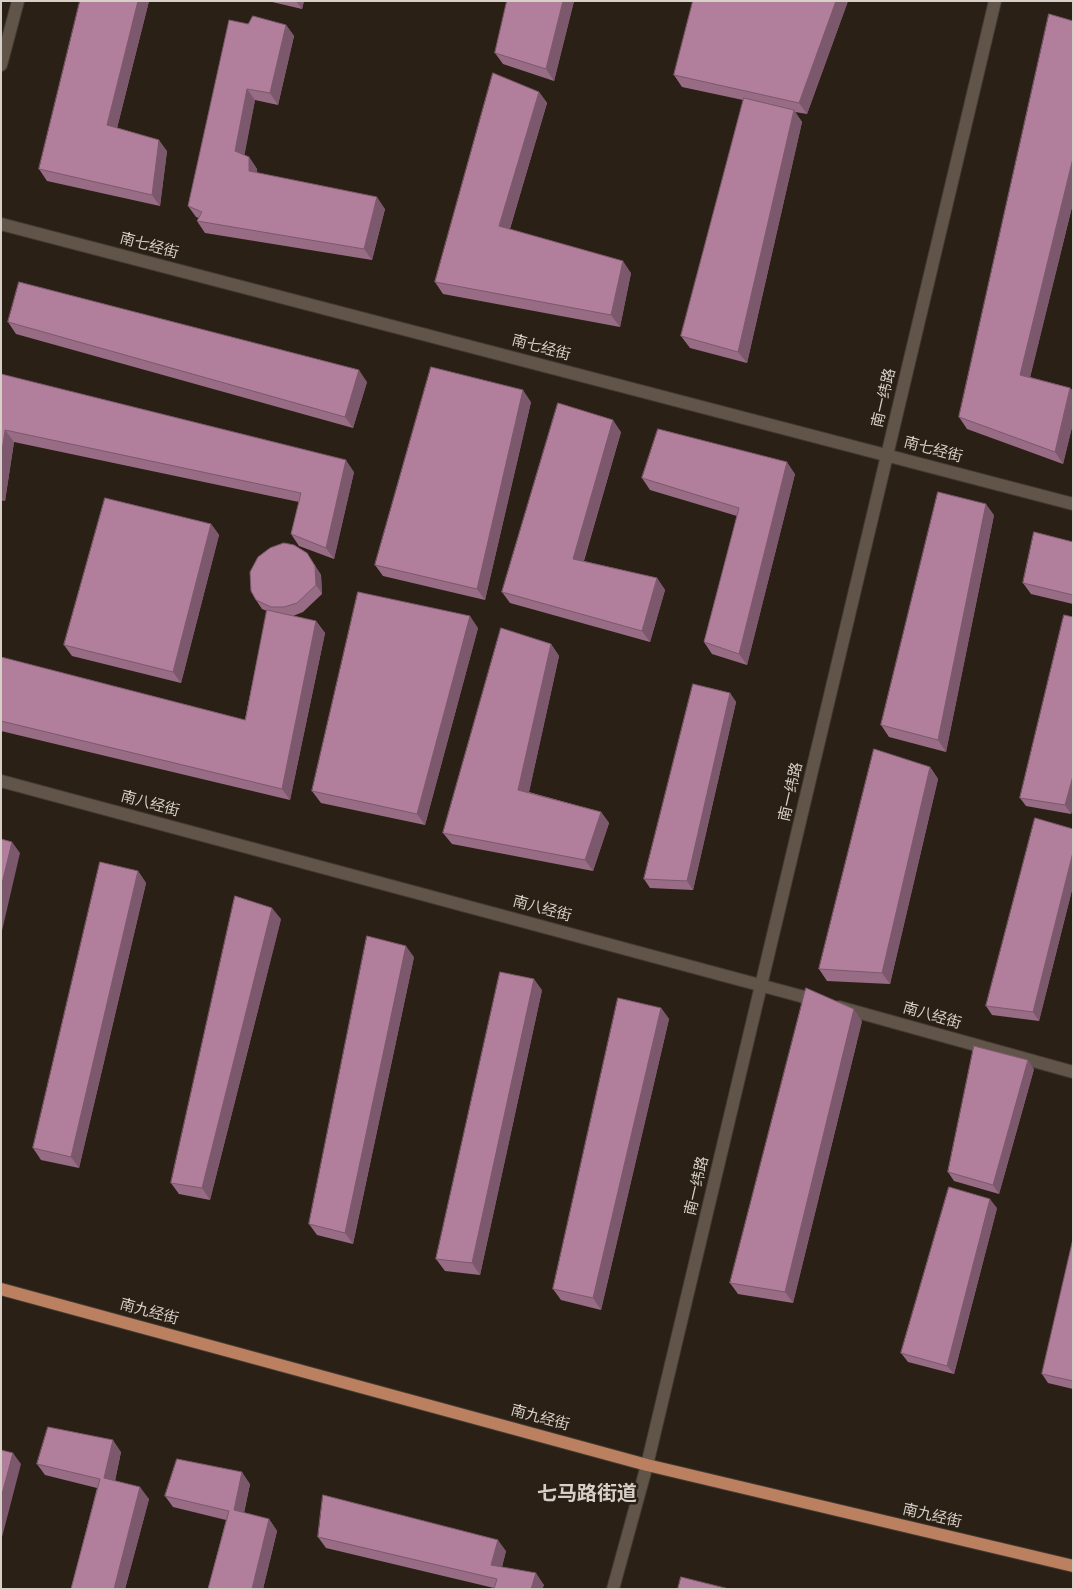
<!DOCTYPE html>
<html>
<head>
<meta charset="utf-8">
<style>
	body { margin:0 }
	#map { position:relative; width:1074px; height:1590px; overflow:hidden; background:#2b2016; font-family:Karla,sans-serif }
	canvas { display:block }
	.frame { position:absolute; inset:0; border:2px solid #d7d0c9; pointer-events:none }
</style>
</head>
<body>
<div id="map">
<canvas width="1074" height="1590"></canvas>
<div class="frame"></div>
</div>
<script>
const c = document.querySelector('canvas').getContext('2d');
c.lineJoin = 'round';
function stroke(path, color, width, dash) {
  c.strokeStyle = color;
  c.lineWidth = width;
  c.lineCap = dash ? 'butt' : 'round';
  c.setLineDash(dash || []);
  c.stroke(path);
}
function fillPath(path, color) {
  c.fillStyle = color;
  c.fill(path, 'evenodd');
}
function write(font, color, halo, rows, align = 'center') {
  c.font = font + ' Karla,"Noto Sans SC",sans-serif';
  c.lineWidth = 5;
  c.setLineDash([]);
  c.textBaseline = 'middle';
  c.strokeStyle = halo;
  c.fillStyle = color;
  for (const [text, x, y, turn = 0] of rows) {
    c.save();
    c.translate(x, y);
    c.rotate((+turn || 0) * Math.PI / 180);
    c.textAlign = isNaN(turn) ? turn : align;
    if (halo) c.strokeText(text, 0, 0);
    c.fillText(text, 0, 0);
    c.restore();
  }
}
const minor = new Path2D(`
	M1,65L18,1
	M1,224L1073,504
	M1,781L819,1001
	M839,1007L1073,1072
	M613,1589L647,1465L995,1`);
const major = new Path2D(`
	M1,1289L647,1465L1073,1566`);
stroke(minor, '#423a32', 14);
stroke(major, '#423a32', 14);
stroke(minor, '#615448', 12);
stroke(major, '#ba8060', 12);
fillPath(new Path2D(`
	M149,1L117,128L167,151L160,206L47,181L39,169Z
	M268,1H304L302,9Z
	M507,1H574L554,81L503,64L495,53Z
	M693,1H848L807,114L795,112L802,122L747,363L690,348L681,336L743,100L682,87L674,75Z
	M1073,21V203L1030,377L1070,388L1073,391V423L1063,464L967,429L959,417Z
	M248,24L286,25L294,36L278,105L255,100L244,155L249,157L257,169V173L385,209L372,260L205,233L197,221L199,218L196,217L188,206Z
	M539,92L547,103L510,229L631,273L620,327L443,294L435,282Z
	M8,322L367,382L353,428L16,334Z
	M1,374L354,472L334,559L299,546L291,534L299,502L14,442L5,501L1,500Z
	M531,402L485,600L383,576L375,565Z
	M621,432L584,561L657,578L665,590L650,642L510,603L502,592Z
	M795,474L747,665L712,654L704,642L737,516L650,490L642,478Z
	M994,515L946,752L889,737L881,725Z
	M211,524L219,535L181,683L72,656L64,645Z
	M1073,542V604L1031,594L1023,583Z
	M307,553L321,575L322,594L303,612L293,616L316,621L325,633L290,800L1,731V657L245,720L267,611L262,609L256,600Z
	M1073,617V808L1071,814L1026,806L1020,798Z
	M478,628L425,825L321,803L312,791Z
	M551,644L559,656L529,792L601,812L609,823L593,871L452,844L443,833Z
	M730,693L736,702L693,890L650,888L644,879Z
	M930,767L938,779L890,984L827,981L819,969Z
	M1073,829V886L1039,1021L992,1015L986,1006Z
	M138,871L146,883L79,1168L41,1160L33,1148Z
	M281,919L210,1200L179,1194L171,1183Z
	M414,957L353,1244L317,1235L309,1224Z
	M542,990L480,1275L445,1271L436,1259Z
	M661,1008L669,1019L601,1310L561,1300L553,1289Z
	M862,1021L793,1303L738,1294L730,1283Z
	M1034,1069L999,1194L954,1181L948,1172Z
	M997,1208L954,1374L908,1362L901,1353Z
	M1073,1239V1389L1048,1383L1042,1374Z
	M121,1452L115,1481L149,1499L125,1589H71L97,1488L45,1475L37,1464Z
	M250,1484L244,1513L269,1519L277,1531L263,1589H208L226,1520L173,1507L165,1496Z
	M318,1537L506,1551L502,1567L544,1585L542,1589H494V1588L326,1548Z`), '#986c85');
fillPath(new Path2D(`
	M138,1H149L115,136L107,125Z
	M296,1H304L302,9Z
	M563,1H574L554,81L546,69Z
	M836,1H848L807,114L799,103Z
	M286,25L294,36L278,105L270,93Z
	M247,89L255,100L243,163L235,151Z
	M539,92L547,103L507,238L499,226Z
	M794,110L802,122L747,363L738,352Z
	M159,140L167,151L160,206L152,195Z
	M249,157L257,169L258,183L249,171Z
	M1073,158V203L1028,386L1020,375Z
	M377,197L385,209L372,260L364,249Z
	M623,261L631,273L620,327L611,315Z
	M359,370L367,382L353,428L345,417Z
	M1070,388L1073,391V423L1063,464L1055,452Z
	M523,390L531,402L485,600L477,589Z
	M613,420L621,432L581,570L573,559Z
	M5,430L14,442L5,501L1,497V458Z
	M346,460L354,472L334,559L326,548Z
	M787,462L795,474L747,665L739,654Z
	M986,504L994,515L946,752L938,740Z
	M211,524L219,535L181,683L173,672Z
	M307,553L321,575L322,594L316,585Z
	M657,578L665,590L650,642L642,631Z
	M470,616L478,628L425,825L417,814Z
	M316,621L325,633L290,800L282,789Z
	M551,644L559,656L527,801L518,790Z
	M730,693L736,702L693,890L687,881Z
	M930,767L938,779L890,984L882,973Z
	M1073,776V808L1071,814L1065,805Z
	M601,812L609,823L593,871L585,860Z
	M12,842L20,853L1,935V888Z
	M1073,852V886L1039,1021L1033,1012Z
	M138,871L146,883L79,1168L71,1157Z
	M272,908L281,919L210,1200L202,1188Z
	M406,946L414,957L353,1244L345,1233Z
	M534,979L542,990L480,1275L472,1263Z
	M661,1008L669,1019L601,1310L593,1298Z
	M854,1009L862,1021L793,1303L785,1292Z
	M1028,1060L1034,1069L999,1194L993,1185Z
	M990,1199L997,1208L954,1374L947,1366Z
	M113,1440L121,1452L113,1490L104,1478Z
	M13,1453L21,1464L1,1541V1498Z
	M242,1472L250,1484L242,1522L234,1510Z
	M140,1487L149,1499L125,1589H114Z
	M269,1519L277,1531L263,1589H252Z
	M498,1540L506,1551L499,1577L491,1565Z
	M536,1573L544,1585L542,1589H531Z`), '#7c586c');
const building = new Path2D(`
	M80,1H138L107,125L159,140L152,195L39,169Z
	M507,1H563L546,69L495,53Z
	M693,1H836L799,103L674,75Z
	M1049,14L1073,21V158L1020,375L1070,388L1055,452L959,417Z
	M253,16L286,25L270,93L247,89L235,151L249,157V171L377,197L364,249L197,221L202,212L188,206L229,20L248,24Z
	M493,73L539,92L499,226L623,261L611,315L435,282Z
	M744,98L794,110L738,352L681,336Z
	M19,282L359,370L345,417L8,322Z
	M431,367L523,390L477,589L375,565Z
	M1,374L346,460L326,548L291,534L301,493L5,430L1,458Z
	M558,403L613,420L573,559L657,578L642,631L502,592Z
	M658,429L787,462L739,654L704,642L739,508L642,478Z
	M938,492L986,504L938,740L881,725Z
	M105,498L211,524L173,672L64,645Z
	M1034,532L1073,542V595L1023,583Z
	M284,543L294,545L307,553L315,566L316,585L297,603L284,607H271L256,600L251,591L250,572L258,557L270,548Z
	M358,592L470,616L417,814L312,791Z
	M267,610L316,621L282,789L1,721V657L245,720Z
	M1064,615L1073,617V776L1065,805L1020,798Z
	M501,628L551,644L518,790L601,812L585,860L443,833Z
	M693,684L730,693L687,881L644,879Z
	M874,749L930,767L882,973L819,969Z
	M1035,818L1073,829V852L1033,1012L986,1006Z
	M1,839L12,842L1,888Z
	M100,862L138,871L71,1157L33,1148Z
	M235,896L272,908L202,1188L171,1183Z
	M367,936L406,946L345,1233L309,1224Z
	M500,972L534,979L472,1263L436,1259Z
	M806,988L854,1009L785,1292L730,1283Z
	M618,998L661,1008L593,1298L553,1289Z
	M974,1046L1028,1060L993,1185L948,1172Z
	M949,1187L990,1199L947,1366L901,1353Z
	M1073,1239V1381L1042,1374Z
	M48,1427L113,1440L104,1478L140,1487L114,1589H71L100,1479L37,1464Z
	M1,1450L13,1453L1,1498Z
	M177,1459L242,1472L234,1510L269,1519L252,1589H208L229,1511L165,1496Z
	M323,1495L498,1540L491,1565L536,1573L531,1589H494L497,1579L318,1537Z
	M681,1577L729,1589H678Z`);
fillPath(building, '#b17e9b');
stroke(building, '#7c586c', 1);
write('15px', '#d7d0c9', '#2b2016', [
	["南七经街",149,246,15],
	["南七经街",541,348,15],
	["南一纬路",884,398,-77],
	["南七经街",933,450,15],
	["南一纬路",791,792,-77],
	["南八经街",150,804,15],
	["南八经街",542,909,15],
	["南八经街",932,1016,16],
	["南一纬路",697,1186,-77],
	["南九经街",149,1312,15],
	["南九经街",540,1418,15],
	["南九经街",932,1516,13]
]);
write('bold 20px', '#d7d0c9', '#2b2016', [
	["七马路街道",587,1494]
]);
</script>
</body>
</html>
